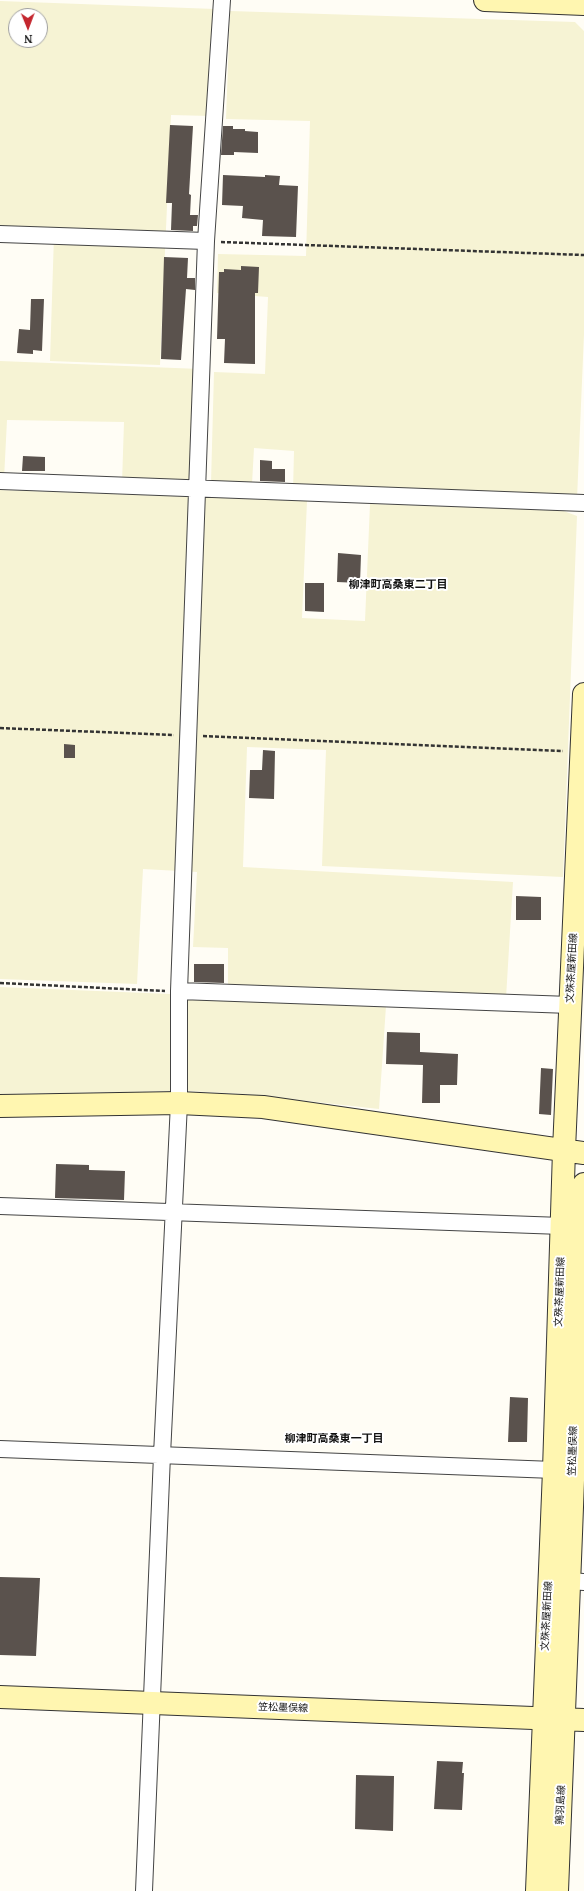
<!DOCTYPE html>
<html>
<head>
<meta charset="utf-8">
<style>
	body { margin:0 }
	#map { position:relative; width:584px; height:1891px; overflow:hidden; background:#fffdf5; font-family:"PT Serif",serif }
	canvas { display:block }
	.north { position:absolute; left:8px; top:8px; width:40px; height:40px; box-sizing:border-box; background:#fff; border:1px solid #a0a0a0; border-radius:50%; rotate:179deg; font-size:11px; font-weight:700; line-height:16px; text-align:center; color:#111 }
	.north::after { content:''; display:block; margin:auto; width:14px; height:18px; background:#c4262e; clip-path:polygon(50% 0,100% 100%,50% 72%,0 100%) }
</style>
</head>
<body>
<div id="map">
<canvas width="584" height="1891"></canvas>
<div class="north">N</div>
</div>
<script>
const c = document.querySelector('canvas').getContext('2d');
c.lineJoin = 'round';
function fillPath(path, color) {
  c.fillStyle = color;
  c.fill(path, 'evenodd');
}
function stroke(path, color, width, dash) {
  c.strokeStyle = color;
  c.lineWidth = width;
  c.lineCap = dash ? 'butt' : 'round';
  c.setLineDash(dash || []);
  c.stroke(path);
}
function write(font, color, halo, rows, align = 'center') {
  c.font = font + ' "PT Serif","Noto Sans JP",serif';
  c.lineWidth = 4;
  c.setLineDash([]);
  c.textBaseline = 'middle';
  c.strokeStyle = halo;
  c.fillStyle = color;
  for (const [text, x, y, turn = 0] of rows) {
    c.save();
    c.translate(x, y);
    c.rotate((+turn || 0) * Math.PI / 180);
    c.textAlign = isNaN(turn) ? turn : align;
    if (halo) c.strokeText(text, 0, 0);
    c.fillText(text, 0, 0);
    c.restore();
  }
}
fillPath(new Path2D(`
	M0,1L215,9L210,116L171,115L160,365L50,361L54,235L0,232ZM16,16H40V40H16Z
	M230,11L575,22L584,31V334L577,499L293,491L294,451L254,448L252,484L211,483L214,372L265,374L268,297L217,293L218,254L306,256L310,121L226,119Z
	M0,361L200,369L195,485L122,483L124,422L7,420L4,479L0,478Z
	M0,490L307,501L302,618L365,621L370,504L561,510L577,516L563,877L322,866L326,750L247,747L243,867L513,882L506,998L228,989V948L193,947L197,872L143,869L137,984L0,979Z
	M0,987L170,994L386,1006L379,1109L244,1094L189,1091L0,1094Z`), '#f6f3d4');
fillPath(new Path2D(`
	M170,125L193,126L189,194L191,195L190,215H198L197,226H193V231L171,230L172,203H166Z
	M223,126H233V129H245V131L258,132V153L234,152V155H221Z
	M223,175L265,177V175L280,176L279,185L298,186L296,237L262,236L263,220L242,218L243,206L222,205Z
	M164,257L188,258L187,278H195V290L186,289L181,360L161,359Z
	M241,266L259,267L258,293H255V364L224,363L225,339H217L219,272H224V269L241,270Z
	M31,299H44L42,351L33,350V354L17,353L19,329L30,330Z
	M23,456L45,457V471H22Z
	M260,460L272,461V469H285V482L260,481Z
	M338,553L361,555L360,583L337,582Z
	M305,583H324V612L305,611Z
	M64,744L75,745V758H64Z
	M263,750L275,751L274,799L249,798L250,770H262Z
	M516,896L541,897V920H516Z
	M194,964H224V983L194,982Z
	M387,1032L420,1033V1052L458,1054L457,1085H440V1103H422L423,1065L386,1064Z
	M541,1068L553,1069L551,1115L539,1114Z
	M56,1164L89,1165V1170L125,1171L124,1200L55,1198Z
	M510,1397L528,1398L527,1442H508Z
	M0,1577L40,1578L36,1656L0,1655Z
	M437,1761L463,1762L462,1773H464L462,1810L434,1809Z
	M356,1775L394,1776L393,1831L355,1829Z`), '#5a524d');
const street = new Path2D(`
	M0,234L206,241
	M0,481L584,503
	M179,991L570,1005
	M0,1206L562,1226
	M0,1449L554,1470
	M569,1581L584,1582
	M144,1891L162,1455L179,1103V991L206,241L222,0`);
const secondary = new Path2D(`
	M485,0L584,4
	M0,1106L179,1103L263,1107L584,1153
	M0,1697L584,1720
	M537,1891L554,1470L564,1150L584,694
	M557,1891C568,1655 574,1420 584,1184`);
stroke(street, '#444', 18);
stroke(secondary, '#333', 24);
stroke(new Path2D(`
	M221,242L584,255
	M0,728L174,735
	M203,736L563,751
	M0,983L165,991`), '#333', 2.5, [4, 2]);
stroke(street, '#fff', 16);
stroke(secondary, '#fff6b0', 22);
write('10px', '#111', '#fff', [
	["文殊茶屋新田線",572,968,-87],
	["文殊茶屋新田線",560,1292,-88],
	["笠松墨俣線",573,1451,-88],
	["文殊茶屋新田線",547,1616,-87],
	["笠松墨俣線",283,1708,2],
	["鶉羽島線",561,1805,-87]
]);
write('bold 11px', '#111', '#fff', [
	["柳津町高桑東二丁目",398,585],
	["柳津町高桑東一丁目",334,1439]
]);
</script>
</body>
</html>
